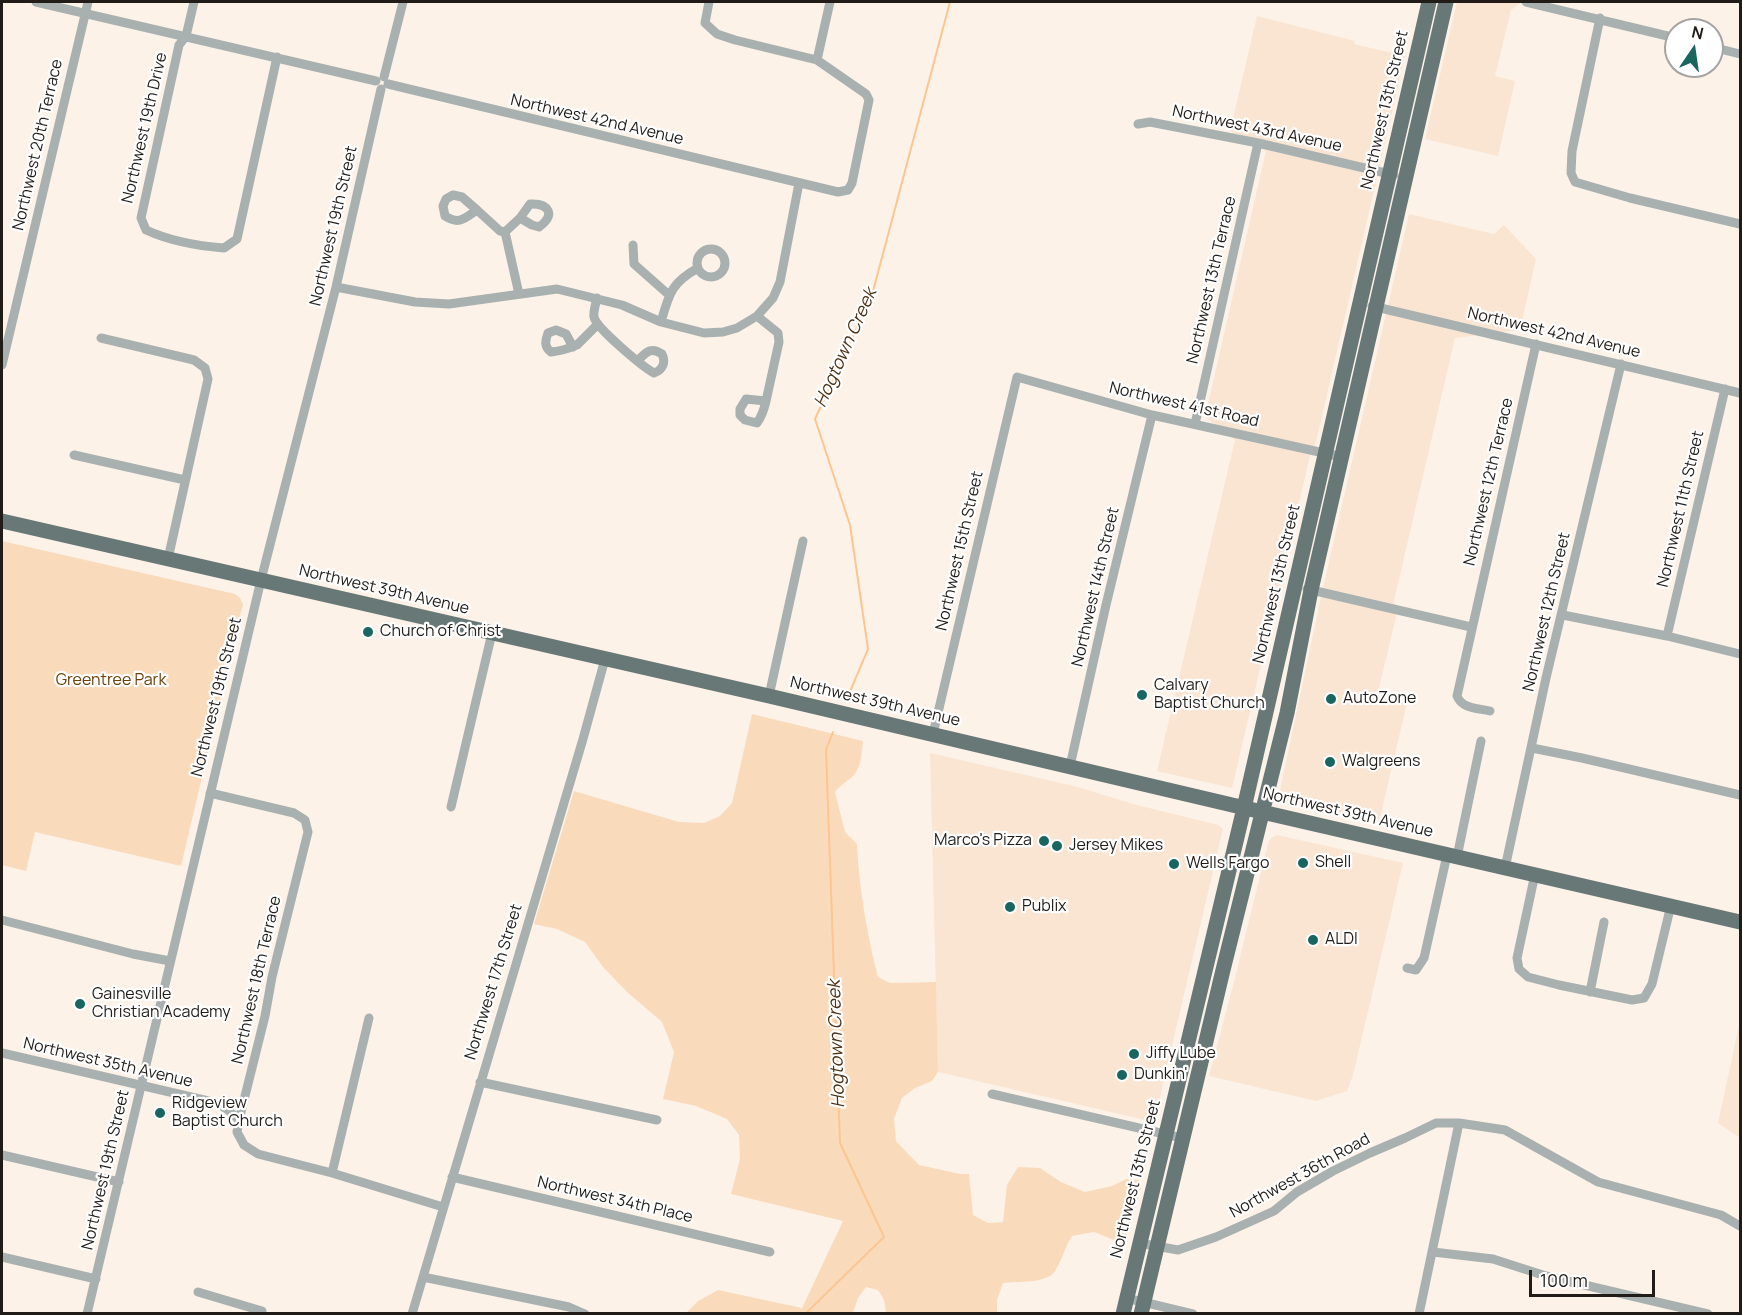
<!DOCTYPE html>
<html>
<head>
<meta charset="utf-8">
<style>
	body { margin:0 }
	#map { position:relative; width:1742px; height:1315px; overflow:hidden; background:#fdf2e8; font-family:Manrope,sans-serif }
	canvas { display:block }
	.frame { position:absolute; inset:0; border:3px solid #211c17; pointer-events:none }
	.north { position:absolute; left:1664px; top:18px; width:60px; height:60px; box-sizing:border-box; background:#fff; border:2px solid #a6a4a2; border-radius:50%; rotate:13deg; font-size:16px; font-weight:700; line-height:24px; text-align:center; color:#211c17 }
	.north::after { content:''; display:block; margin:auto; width:21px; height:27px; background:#196661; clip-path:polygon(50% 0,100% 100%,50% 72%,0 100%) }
	.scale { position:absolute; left:1529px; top:1270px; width:126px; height:27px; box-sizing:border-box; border:3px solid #211c17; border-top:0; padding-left:8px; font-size:18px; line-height:21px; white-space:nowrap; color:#211c17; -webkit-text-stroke:4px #fff; paint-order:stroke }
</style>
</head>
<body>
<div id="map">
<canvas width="1742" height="1315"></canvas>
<div class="frame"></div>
<div class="north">N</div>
<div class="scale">100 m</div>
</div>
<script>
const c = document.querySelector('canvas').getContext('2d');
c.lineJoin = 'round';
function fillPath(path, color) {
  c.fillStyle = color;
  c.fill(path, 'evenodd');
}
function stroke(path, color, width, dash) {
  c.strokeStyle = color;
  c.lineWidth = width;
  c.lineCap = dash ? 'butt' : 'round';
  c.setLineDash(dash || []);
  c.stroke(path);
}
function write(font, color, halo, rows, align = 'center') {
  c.font = font + ' Manrope,sans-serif';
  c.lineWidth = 4.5;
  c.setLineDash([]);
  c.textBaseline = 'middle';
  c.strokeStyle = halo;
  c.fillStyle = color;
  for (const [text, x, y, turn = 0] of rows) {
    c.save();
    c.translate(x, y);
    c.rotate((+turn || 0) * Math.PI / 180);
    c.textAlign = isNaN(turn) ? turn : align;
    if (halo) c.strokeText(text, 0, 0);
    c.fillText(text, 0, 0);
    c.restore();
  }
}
fillPath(new Path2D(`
	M1457,2H1522L1511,10L1495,76L1515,81L1498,156L1425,139Z
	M1257,16L1355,41L1354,44L1405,56L1316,442L1310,456L1232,788L1157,771L1235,440L1205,417L1266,151L1230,131Z
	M1409,214L1494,234L1504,225L1536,259L1520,330L1455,338L1394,601L1396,617L1377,696L1407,703L1379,822L1288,802L1282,798L1280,790L1324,583Z
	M930,753L1078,787L1133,804L1218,825L1223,829L1154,1122L938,1072Z
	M1277,835L1403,863L1353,1075L1347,1091L1316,1101L1209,1076L1234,982L1268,843L1271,838Z
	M1740,1021V1138L1718,1123Z`), '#f9e5d2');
fillPath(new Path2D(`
	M2,541L235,594L240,598L243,604L181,866L35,832L26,871L2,865Z
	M752,714L863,741C862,752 861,767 854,775C848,781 840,785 835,792L845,832L857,844C859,888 867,934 878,977L890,983L936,982L938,1072L932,1081L915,1088L902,1098L894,1119L896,1141L919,1165L960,1174H969L973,1215L988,1223L1003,1222L1007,1185L1018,1167L1040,1168L1061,1182L1085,1192L1112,1186L1126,1179L1139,1180L1141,1188L1124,1244L1094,1232L1072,1236C1065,1247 1062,1260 1055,1271C1047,1284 1017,1281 1003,1283L997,1300V1313H886L884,1300L878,1290L866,1287L858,1298L853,1313H686L698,1301L718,1290L802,1308L843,1221L731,1194L740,1159L739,1135L727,1119L696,1106L663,1099L674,1052L662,1022L627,992L603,967L585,942L557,929L534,924L574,791L679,822L704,823L720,816L732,803Z`), '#f9dbbc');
stroke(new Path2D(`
	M849,694L868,649L850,525L815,419L872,295L950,2
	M805,1314L884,1237L840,1143L826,750L833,732`), '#fbc690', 2);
stroke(new Path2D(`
	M36,2L376,81
	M194,2L186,36L179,45L141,218L146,230C170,241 198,246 224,248L237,239L277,57
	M1526,2L1676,38
	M1600,18L1572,151L1571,173L1575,182L1630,198L1740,224
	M1712,47L1740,54
	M817,60L830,2
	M384,77L403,2
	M388,84L838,192L848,190L852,183L869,100L866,94L817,60L735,40L717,34L705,23L709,2
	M1138,124L1150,122L1258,143L1394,175
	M477,210L462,197L453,195L446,199L443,206L445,216C459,225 464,219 477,210L500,231L505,232L520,218L532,225L539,227C556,215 549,203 530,204L520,218
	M505,232L519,294
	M633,245L634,264L669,295
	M697 263a14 14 0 1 1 28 0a14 14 0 1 1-28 0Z
	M336,287L415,302L449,304L557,289L622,305L661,322L704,333L723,332L737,328L757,316L773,298L780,282L799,183
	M597,298C596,303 593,312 594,317C596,328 643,367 654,373C663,370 666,362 662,354C650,346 646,353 637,361
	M1372,306L1740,393
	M757,316L778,333L779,342L766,401C764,410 762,416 757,423L745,420L740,415V409L746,399L766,401
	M661,322C669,294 671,283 698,268
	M101,338L194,360L205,368L208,379L168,559
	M573,347L566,334L556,330L548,333C545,341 544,347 551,352C560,351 568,349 577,345L598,324
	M2,365L88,2
	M1195,424L1258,143
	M74,455L185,480
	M1307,589L1471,627
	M1563,615L1667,636L1740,654
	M1667,636L1725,389
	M769,696L803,541
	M1490,711C1478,708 1462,709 1457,696L1536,344
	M933,734L1017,377L1152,415L1342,457
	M1532,748L1582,758L1740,795
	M1070,766L1106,605L1152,415
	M210,793L294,813L305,820L308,832L272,977L265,1016L239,1120L237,1132L244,1145L258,1154L332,1173L443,1207
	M451,807L492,633
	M1457,857L1481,741
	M1505,868L1546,678L1621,364
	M1535,874L1517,958L1519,969L1528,977L1559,985L1632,1000L1644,998L1652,984L1671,905
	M2,920L133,954L170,961
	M1407,968L1416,970L1424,958L1447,855
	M1590,992L1604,922
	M2,1053L217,1103L228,1110L239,1120
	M480,1082L657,1120
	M992,1094L1182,1138
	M2,1155L119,1182
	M332,1173L369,1018
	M452,1177L770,1252
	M1139,1243L1178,1250L1216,1237L1274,1211L1297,1192L1333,1171L1370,1153L1405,1138L1436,1123H1459L1505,1130L1598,1182L1721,1215L1740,1226
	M1433,1252L1493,1259L1546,1276L1708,1314
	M2,1257L96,1279
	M423,1277L569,1307L585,1314
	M198,1292L262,1311
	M1126,1298L1193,1314
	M87,1314L261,580L336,287L381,89
	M412,1314L583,739L605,659
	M1419,1314L1459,1123`), '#a8b1b0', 9);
stroke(new Path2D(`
	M2,521L769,696L1262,812L1740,922
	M1123,1314L1244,808L1429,2
	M1141,1314L1223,970L1287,713L1311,590L1446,2`), '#687877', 15);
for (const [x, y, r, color] of [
	[368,632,6,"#196661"],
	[1142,695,6,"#196661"],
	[1331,699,6,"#196661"],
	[1330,762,6,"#196661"],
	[1044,841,6,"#196661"],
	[1057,846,6,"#196661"],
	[1303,863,6,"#196661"],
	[1174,864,6,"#196661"],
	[1010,907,6,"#196661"],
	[1313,940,6,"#196661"],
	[80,1004,6,"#196661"],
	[1134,1054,6,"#196661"],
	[1122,1075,6,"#196661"],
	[160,1113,6,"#196661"]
]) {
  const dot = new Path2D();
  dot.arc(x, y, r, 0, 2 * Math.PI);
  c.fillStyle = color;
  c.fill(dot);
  stroke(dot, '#fff', 2);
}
write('16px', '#211c17', '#fff', [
	["Northwest 13th Street",1385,110,-77],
	["Northwest 42nd Avenue",597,120,13],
	["Northwest 19th Drive",145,128,-77],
	["Northwest 43rd Avenue",1257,129,12],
	["Northwest 20th Terrace",38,145,-77],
	["Northwest 19th Street",334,226,-77],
	["Northwest 13th Terrace",1212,280,-77],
	["Northwest 42nd Avenue",1554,333,13],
	["Northwest 41st Road",1184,405,13],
	["Northwest 12th Terrace",1489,482,-77],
	["Northwest 11th Street",1681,509,-77],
	["Northwest 15th Street",960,551,-77],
	["Northwest 13th Street",1277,584,-77],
	["Northwest 14th Street",1096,587,-77],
	["Northwest 39th Avenue",384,590,13],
	["Northwest 12th Street",1547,612,-77],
	["Northwest 19th Street",217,697,-76],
	["Northwest 39th Avenue",875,702,13],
	["Northwest 39th Avenue",1348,813,13],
	["Northwest 18th Terrace",257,980,-77],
	["Northwest 17th Street",494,982,-73],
	["Northwest 35th Avenue",108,1063,13],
	["Northwest 19th Street",106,1170,-77],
	["Northwest 36th Road",1300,1176,-29],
	["Northwest 13th Street",1136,1179,-76],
	["Northwest 34th Place",615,1200,13]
]);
write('16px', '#211c17', '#fff', [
	["Church of Christ",380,632],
	["Calvary",1154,686],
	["Baptist Church",1154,704],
	["AutoZone",1343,699],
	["Walgreens",1342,762],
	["Marco's Pizza",1032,841,"right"],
	["Jersey Mikes",1069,846],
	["Shell",1315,863],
	["Wells Fargo",1186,864],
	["Publix",1022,907],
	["ALDI",1325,940],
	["Gainesville",92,995],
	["Christian Academy",92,1013],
	["Jiffy Lube",1146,1054],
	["Dunkin'",1134,1075],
	["Ridgeview",172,1104],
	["Baptist Church",172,1122]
], 'left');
write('16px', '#6b410a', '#fff', [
	["Greentree Park",111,681]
]);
write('italic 18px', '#4d3215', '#fff', [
	["Hogtown Creek",846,348,-66],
	["Hogtown Creek",837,1044,-92]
]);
</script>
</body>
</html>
